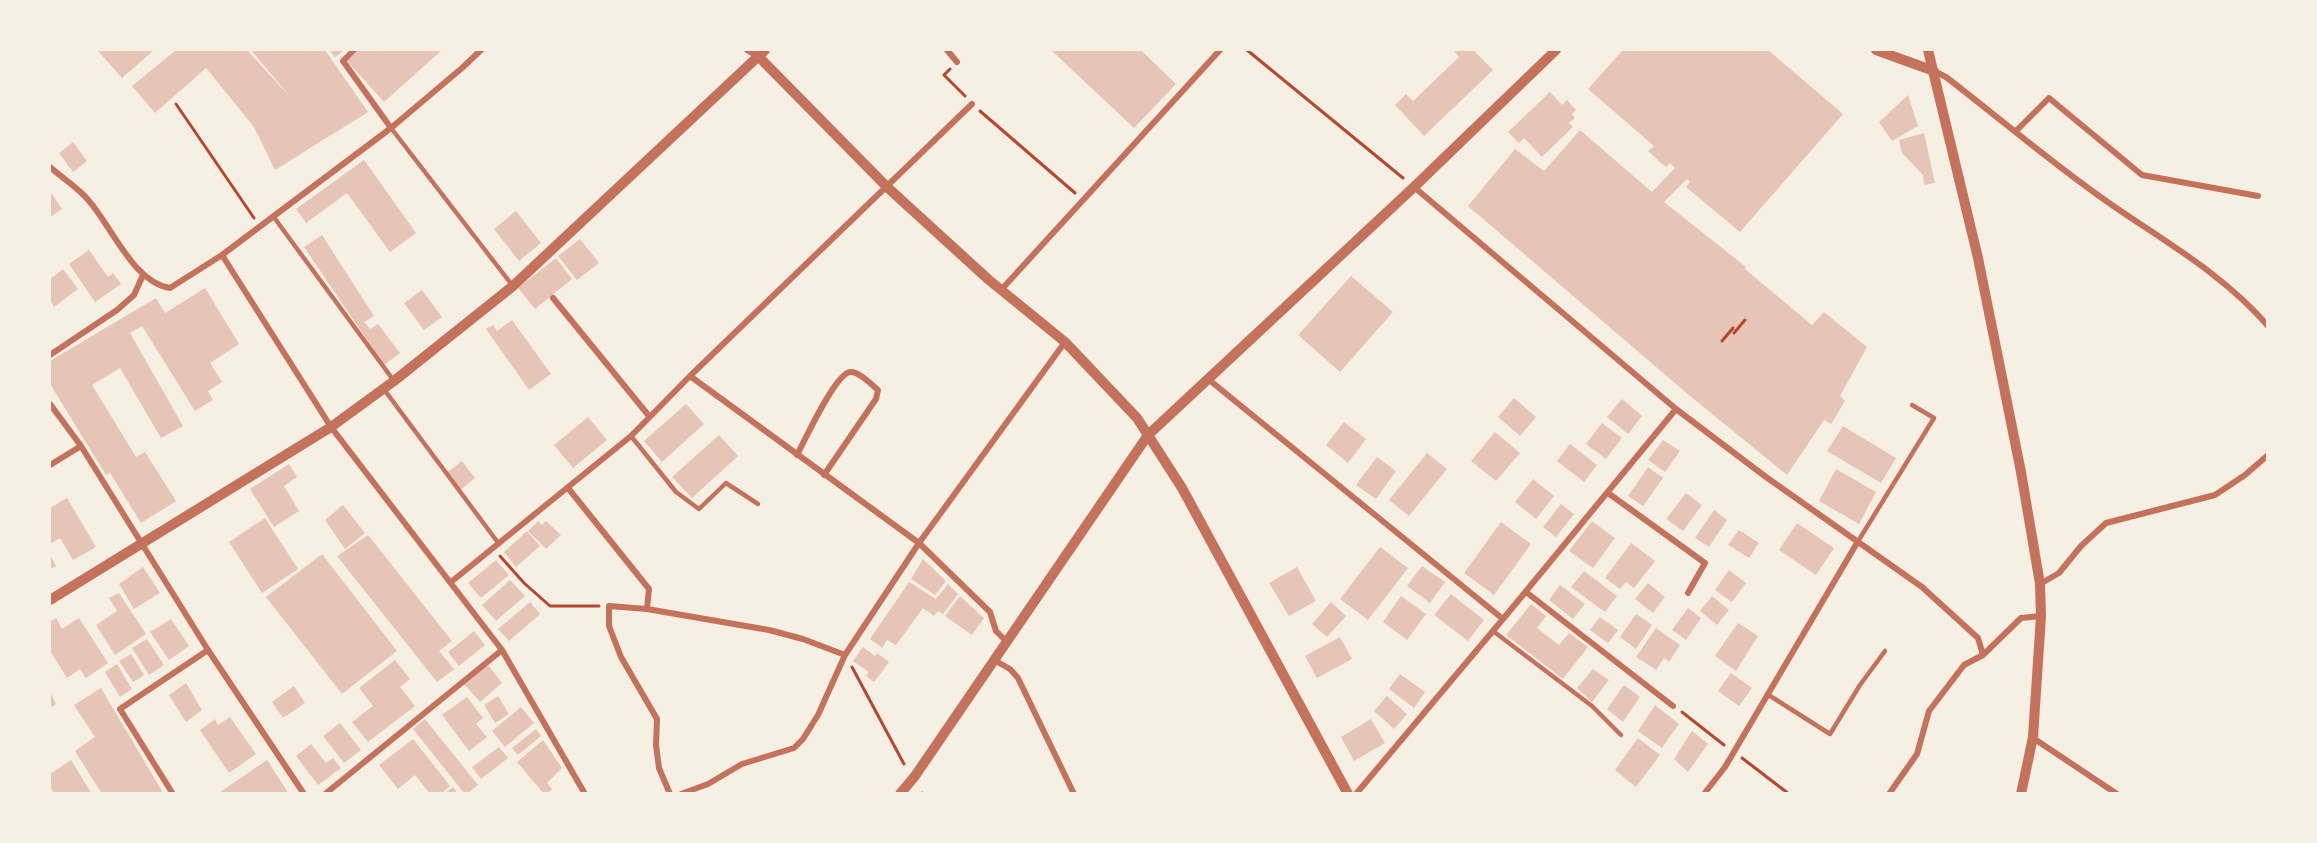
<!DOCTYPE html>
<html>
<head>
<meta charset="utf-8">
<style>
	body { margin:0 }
	#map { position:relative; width:2317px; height:843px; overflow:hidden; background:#f6efe4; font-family:Overpass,sans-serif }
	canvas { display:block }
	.frame { position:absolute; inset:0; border:51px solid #f6efe4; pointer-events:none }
</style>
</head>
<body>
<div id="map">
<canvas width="2317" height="843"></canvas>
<div class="frame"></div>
</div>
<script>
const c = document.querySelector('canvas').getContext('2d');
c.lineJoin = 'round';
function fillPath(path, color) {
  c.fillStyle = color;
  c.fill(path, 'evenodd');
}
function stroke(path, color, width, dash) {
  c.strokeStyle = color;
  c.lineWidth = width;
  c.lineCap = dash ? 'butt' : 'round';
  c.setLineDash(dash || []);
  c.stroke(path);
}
fillPath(new Path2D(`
	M99,50H154L122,78L98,51Z
	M176,50H247L292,99L251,50H325L368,112L275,170L254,127L206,68L155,113L132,86Z
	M329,50H345L335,57Z
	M359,50H442L384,102L347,61Z
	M1051,50H1141L1176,84L1134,128Z
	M1455,50H1473L1493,70L1424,136L1395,105L1406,94L1413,101L1459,57L1454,51Z
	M1623,50H1768L1843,114L1740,232L1686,187L1690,182L1687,179L1664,202L1746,267L1745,269L1812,325L1824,312L1867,347L1840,396L1845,401L1831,424L1824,420L1787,475L1690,396L1468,206L1515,149L1544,171L1580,130L1652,192L1675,168L1670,163L1666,167L1661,163L1648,151L1654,146L1588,89Z
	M1550,92L1562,105L1567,100L1576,110L1572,114L1575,118L1569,123L1573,127L1542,157L1524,138L1519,143L1508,132Z
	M1908,95L1918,126L1892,141L1879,122Z
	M1924,133L1935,183L1924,185L1923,175L1902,153L1899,140Z
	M73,142L87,161L73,172L59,153Z
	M364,160L416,233L390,252L347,193L306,223L296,209Z
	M52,194L62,209L50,217V196Z
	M516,211L541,243L519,261L494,229Z
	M322,235L374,316L364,322L370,329L378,324L400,353L384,365L304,247Z
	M580,239L599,263L577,280L558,256Z
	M89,250L108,277L113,273L121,284L95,302L69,264Z
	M556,258L572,279L535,309L518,288Z
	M63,269L78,289L54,307L50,300V279Z
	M1351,276L1393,312L1340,372L1298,335Z
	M205,288L239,344L210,363L222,382L208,391L213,400L195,411L142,326L130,333L183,426L161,438L120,368L92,385L136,457L145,452L176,501L141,523L110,473L106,475L50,384V361L156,298L165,313Z
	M422,290L442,317L424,330L404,303Z
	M512,320L551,374L529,390L486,329L493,325L497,331Z
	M1514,398L1536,417L1520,436L1498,417Z
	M1622,399L1642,416L1628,434L1607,417Z
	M686,404L704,424L662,462L644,441Z
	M588,417L607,440L573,468L554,445Z
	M1344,422L1366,439L1348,463L1326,445Z
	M1602,423L1622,438L1606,459L1586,444Z
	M1843,426L1896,458L1881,483L1827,451Z
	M1495,432L1520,453L1496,481L1471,461Z
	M719,435L738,456L692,498L672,477Z
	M1663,440L1680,451L1665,472L1648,460Z
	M1570,444L1597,465L1584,482L1557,461Z
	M1427,453L1447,469L1409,516L1389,500Z
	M1377,457L1396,471L1376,499L1356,485Z
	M462,461L475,478L458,492L445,474Z
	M289,464L297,477L284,486L299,511L274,527L250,489Z
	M1648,467L1663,478L1643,506L1628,496Z
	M1836,469L1876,492L1859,524L1819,501Z
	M1533,479L1554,496L1536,519L1515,502Z
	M1686,493L1702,505L1683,531L1666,519Z
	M67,498L96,547L73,560L60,538L50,544V508Z
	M1561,504L1574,514L1556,537L1543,527Z
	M343,505L365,533L345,549L325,520Z
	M1714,510L1727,520L1709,547L1695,538Z
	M265,518L298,569L262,593L229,542Z
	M538,521L542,525L546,521L561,535L546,549L528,531Z
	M1592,521L1615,538L1593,568L1569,551Z
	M1501,522L1531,544L1494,595L1464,573Z
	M1797,523L1834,548L1816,575L1779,550Z
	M1739,530L1759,543L1749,558L1728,545Z
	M527,531L540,546L516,567L504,552Z
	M368,535L452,641L439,651L454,669L437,682L337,556Z
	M1631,543L1655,561L1634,588L1626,582L1620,589L1605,578Z
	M1380,547L1408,568L1368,620L1340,599Z
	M322,554L397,651L342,694L266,597Z
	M50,555L56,566L50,569Z
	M923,559L946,581L935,595L911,579Z
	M496,560L509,575L481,598L468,583Z
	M1422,566L1445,582L1430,603L1407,586Z
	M143,567L160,593L134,609L119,584Z
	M1297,567L1316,601L1289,616L1269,583Z
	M1729,570L1746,583L1732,602L1715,590Z
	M1584,571L1617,596L1605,612L1571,587Z
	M510,580L525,596L496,621L482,605Z
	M909,582L936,599L948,584L958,594L943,614L938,611L934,616L923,608L896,645L887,640L882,648L870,639Z
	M1648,583L1665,597L1653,613L1635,599Z
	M1560,585L1585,604L1573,619L1549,600Z
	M119,593L146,634L115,655L96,625L117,611L109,598Z
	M1451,594L1484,620L1468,641L1434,615Z
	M960,596L984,618L972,635L945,616Z
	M1401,596L1426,614L1407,640L1383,622Z
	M1712,596L1729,610L1717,625L1700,611Z
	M530,602L540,614L509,641L498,629Z
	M1331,602L1346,616L1327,637L1312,624Z
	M1531,604L1546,616L1537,628L1559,645L1569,633L1588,647L1563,679L1506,635Z
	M1688,608L1701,618L1686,640L1672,630Z
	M1636,614L1652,625L1636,649L1620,637Z
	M1600,617L1618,630L1608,643L1590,630Z
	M56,618L62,629L79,618L108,663L86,678L80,669L67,678L50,651V622Z
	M171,619L189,646L169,660L150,632Z
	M1738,623L1758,636L1736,671L1715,656Z
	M1656,628L1680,645L1669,662L1664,658L1656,670L1636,657Z
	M474,631L485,645L459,666L448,652Z
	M1340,637L1352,659L1317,678L1305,656Z
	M147,639L164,665L149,675L132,648Z
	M863,647L875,656L877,653L889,662L874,682L866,676L869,672L853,661Z
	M131,654L144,675L133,682L119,661Z
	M395,660L410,679L400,687L415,706L368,742L352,722L373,706L359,688Z
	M117,664L132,689L120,697L105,672Z
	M488,665L502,683L480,702L464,684Z
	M1593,669L1609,680L1592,702L1577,688Z
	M1731,673L1752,688L1739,706L1718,691Z
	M1400,674L1425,692L1414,708L1389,689Z
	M186,683L202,710L186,722L169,695Z
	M1624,685L1640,697L1623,722L1607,709Z
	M294,686L305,703L283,718L272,702Z
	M101,688L162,791L161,794H102L75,751L95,737L74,705Z
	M50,692L56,704L50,708Z
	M498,696L509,714L495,723L484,705Z
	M1387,696L1407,714L1394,729L1374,711Z
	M467,697L483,718L476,724L487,737L469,751L442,715Z
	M1655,705L1679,724L1662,748L1638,731Z
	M521,707L534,723L505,747L492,731Z
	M230,717L256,754L229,773L200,730L215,719L218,725Z
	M425,719L478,785L467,794H465L413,729Z
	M1371,719L1385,743L1354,761L1341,737Z
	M340,723L361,750L344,763L323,736Z
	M536,729L541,736L518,755L512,748Z
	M1692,731L1708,744L1688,772L1674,759Z
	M1638,738L1660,755L1636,787L1615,770Z
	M413,739L450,786L441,794H430L415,775L398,789L379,765Z
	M543,740L562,768L547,783L552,789L547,794H544L517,762Z
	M311,744L326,763L333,758L341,768L318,785L296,756Z
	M499,747L508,758L481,779L472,767Z
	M71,760L92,794H54L50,786V774Z
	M267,760L289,794H217Z
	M453,787L458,794H444Z`), '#e6c5b7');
stroke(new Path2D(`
	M1247,50L1403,178
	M950,69L944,75L965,96
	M176,104L254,218
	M980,111L1075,193
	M1734,333L1745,320
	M1722,341L1733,328
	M500,556L524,583L550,606H599
	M852,667L904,764
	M1682,712L1724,745
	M1742,758L1789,794
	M922,793V794`), '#b5482f', 3);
stroke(new Path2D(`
	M391,128L512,285
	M273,216L394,381
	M383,388L499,544
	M631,436L676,492L699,509L726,483L758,504
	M1857,543L1934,418L1912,405
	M1493,631L1592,706L1621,735
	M1767,694L1830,734L1860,685L1885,651`), '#c5725c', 4.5);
stroke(new Path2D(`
	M354,50L343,61L391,128
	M747,50L758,56
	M947,50L957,62
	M1934,71L1946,77C1998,117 2048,160 2102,198C2158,238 2222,272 2268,326
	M2016,131L2049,98L2142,175L2258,196
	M50,167C62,178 79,188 89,201C112,227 133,282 170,288L222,255L391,128L462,68L481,50
	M1414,187L1676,409L1766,477L1922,587L1978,638L1983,655L2021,618L2041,616
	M222,255L331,427L502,650L585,794
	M1001,290L1220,50
	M553,298L649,416
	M50,355L117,310L134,295L143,275
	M690,376L919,543L990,612L996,631L1006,641
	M1208,379L1503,619
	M50,404L81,446L208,650L304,794
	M797,455C805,440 835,374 850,372C859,371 872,385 878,390L876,399L824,475
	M50,465L81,446
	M568,488L649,589L647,609L769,630L803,639L845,655
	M1608,493L1705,563L1688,593
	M451,582L631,436L690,376L972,104
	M2040,584L2059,573L2081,546L2106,523L2215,495L2245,475L2268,455
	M1526,592L1673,706
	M647,609L609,606V626L621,657L657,719L656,745L659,768L670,794
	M994,660L1010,669L1018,678L1074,794
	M2033,738L2117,794
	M173,794L120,709L208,650
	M325,794L502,650
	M681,794L708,784L742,764L794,748L803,739L818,715L845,655L919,543L1065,342
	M1356,794L1508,613L1676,409
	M1704,794L1725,767L1857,543
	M1889,794L1917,754L1929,711L1964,665L1983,655`), '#c5725c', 6);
stroke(new Path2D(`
	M1876,50L1934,71
	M1928,50L1978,258L2021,472L2040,584L2041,616L2033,737L2021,794
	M758,56L887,187L989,280L1065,342L1137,418L1182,488L1348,794
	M50,600L331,427L394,381L513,286L765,50
	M900,794L915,776L1148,435L1414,187L1556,50`), '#c5725c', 10);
</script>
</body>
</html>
